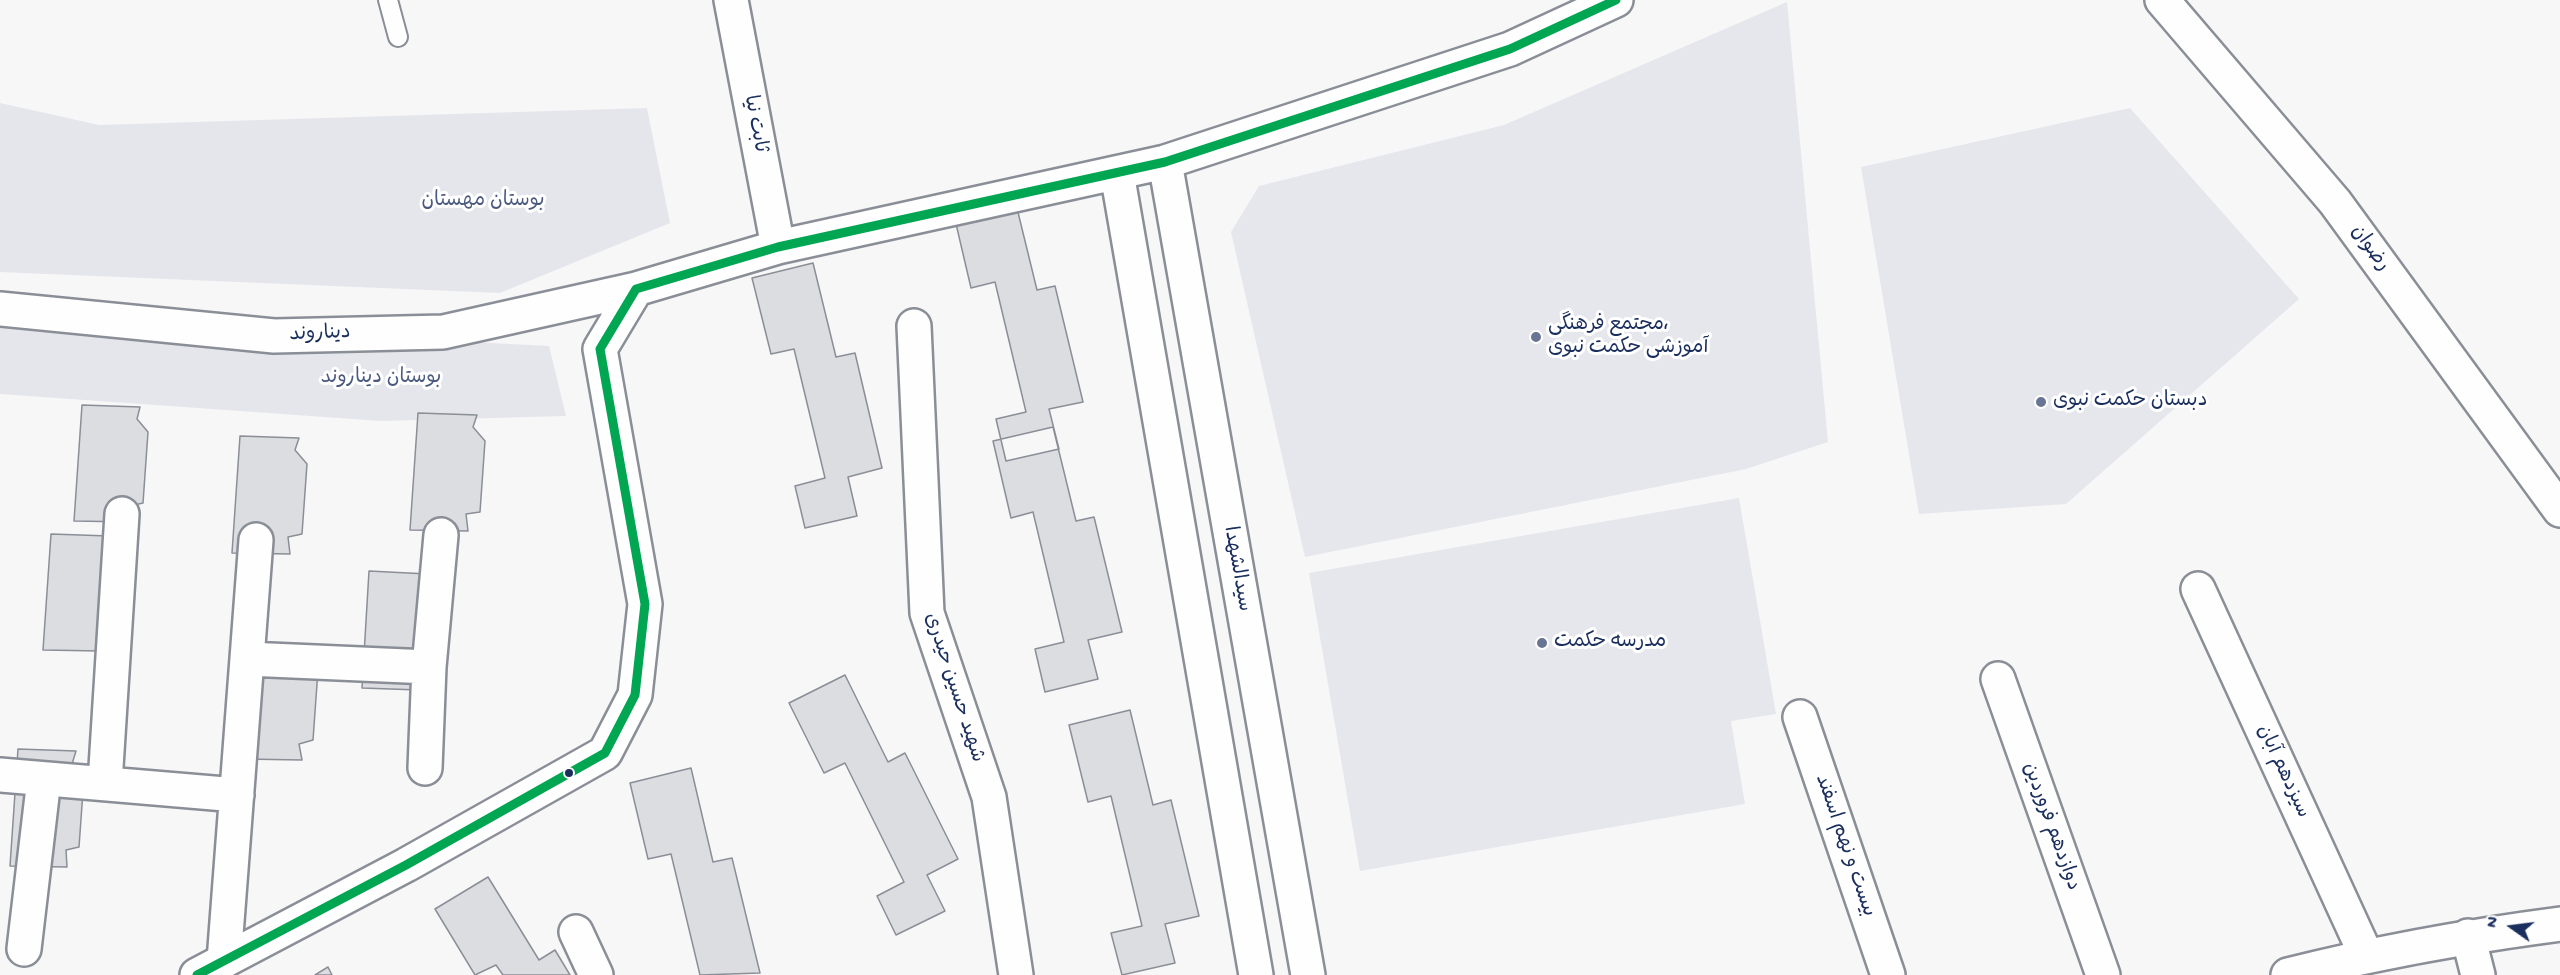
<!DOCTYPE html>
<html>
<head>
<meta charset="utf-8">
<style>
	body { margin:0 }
	#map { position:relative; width:2560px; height:975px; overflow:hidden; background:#f7f7f8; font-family:"Gochi Hand",sans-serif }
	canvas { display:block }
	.north { position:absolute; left:2482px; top:897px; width:60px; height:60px; -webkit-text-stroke:4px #fff; paint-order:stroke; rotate:284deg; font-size:16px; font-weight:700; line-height:24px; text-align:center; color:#1b2f5e }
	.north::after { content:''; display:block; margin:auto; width:21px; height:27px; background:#1b2f5e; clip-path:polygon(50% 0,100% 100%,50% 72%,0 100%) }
</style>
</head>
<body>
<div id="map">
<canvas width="2560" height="975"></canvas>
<div class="north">N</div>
</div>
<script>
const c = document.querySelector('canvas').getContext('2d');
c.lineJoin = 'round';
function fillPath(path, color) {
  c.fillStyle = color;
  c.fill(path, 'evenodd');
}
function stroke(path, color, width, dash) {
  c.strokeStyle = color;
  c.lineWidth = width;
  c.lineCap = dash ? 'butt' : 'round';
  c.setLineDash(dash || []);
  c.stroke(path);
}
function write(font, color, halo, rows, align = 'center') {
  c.font = font + ' "Gochi Hand","Playpen Sans Arabic",sans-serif';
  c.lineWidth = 6;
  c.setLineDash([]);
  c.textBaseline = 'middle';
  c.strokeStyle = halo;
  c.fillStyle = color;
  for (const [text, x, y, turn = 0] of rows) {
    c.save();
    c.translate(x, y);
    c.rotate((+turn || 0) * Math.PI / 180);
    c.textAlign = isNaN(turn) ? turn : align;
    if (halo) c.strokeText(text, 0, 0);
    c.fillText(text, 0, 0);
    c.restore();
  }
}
fillPath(new Path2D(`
	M1787,2L1828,442L1746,469L1305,557L1231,232L1259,186L1504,125Z
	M2130,108L2299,299L2066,504L1919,514L1861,167Z
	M1739,498L1776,714L1731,721L1745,804L1360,871L1309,573Z`), '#e6e7ec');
fillPath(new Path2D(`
	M0,103L99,125L647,108L670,223L500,293L0,272Z
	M0,318L549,346L566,416L381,421L0,394Z`), '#e5e6ec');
const building = new Path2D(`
	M1014,196L1037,290L1055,286L1083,402L1049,409L1059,449L1006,461L996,419L1026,412L995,282L971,288L953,211Z
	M813,263L836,357L855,353L882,468L848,477L857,516L805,528L795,486L825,478L794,349L771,354L752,278Z
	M82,405L140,407L137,419L148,432L143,503L130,506L131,522L74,521Z
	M418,413L477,415L473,427L485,441L480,512L466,514L468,531L410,530Z
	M1053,427L1076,521L1094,517L1122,632L1088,640L1098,679L1045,692L1035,649L1064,642L1033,512L1011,518L993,441Z
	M240,436L299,438L295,450L307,464L302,534L288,537L290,554L232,553Z
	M51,534L109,536L100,651L43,650Z
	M369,571L428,574L419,690L362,688Z
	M252,642L310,644L307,657L318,670L313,740L299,744L302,760L244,759Z
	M845,675L888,762L905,753L958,859L927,875L945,911L896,935L877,896L904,882L845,763L824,773L789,703Z
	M1130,710L1153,805L1171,800L1199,916L1165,924L1175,963L1122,975L1111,933L1142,926L1111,796L1088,802L1069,725Z
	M18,749L76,751L72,764L84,777L79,847L66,850L67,867L10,866Z
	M691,768L713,862L732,858L760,973L700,975L671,854L648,859L630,783Z
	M488,877L539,960L555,950L570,975H503L496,965L475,975L435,909Z
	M328,967L332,975H315Z`);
fillPath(building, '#dcdde0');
stroke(building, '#8a8e97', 1.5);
const service = new Path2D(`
	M388,0L398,37`);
const minor = new Path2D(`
	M914,326L927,613L989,797L1016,975
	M2198,589L2366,955
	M247,659L429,667
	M1998,679L2103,975
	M1800,717L1888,975
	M425,768L429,667L441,535
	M0,775L237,795
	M105,783L122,514
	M576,932L596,975
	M2468,936L2478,975
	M24,949L44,779
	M224,961L256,540`);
const tertiary = new Path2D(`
	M2288,975C2378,952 2468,936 2560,924`);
const secondary = new Path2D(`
	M731,0L778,247
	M2162,0L2335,202L2560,510
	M1165,162L1308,975
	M1117,173L1256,975
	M0,309L274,336L443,332L636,289
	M197,975L406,865L605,753L635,695L645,604L600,349L636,289L778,247L1165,162L1510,49L1616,0`);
stroke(service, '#8a8e97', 22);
stroke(minor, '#8a8e97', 38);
stroke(tertiary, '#8a8e97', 38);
stroke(secondary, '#8a8e97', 38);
stroke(service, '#fefefe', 18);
stroke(minor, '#fefefe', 33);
stroke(tertiary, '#fefefe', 33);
stroke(secondary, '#fefefe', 33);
stroke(new Path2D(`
	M197,975L406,865L605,753L635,695L645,604L600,349L636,289L778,247L1165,162L1510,49L1616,0`), '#00a651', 9);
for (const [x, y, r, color] of [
	[1536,337,6,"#687594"],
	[2041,402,6,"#687594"],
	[1542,643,6,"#687594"],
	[569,773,5,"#1b2f5e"]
]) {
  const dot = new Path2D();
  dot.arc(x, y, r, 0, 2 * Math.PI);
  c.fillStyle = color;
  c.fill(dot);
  stroke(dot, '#fff', 2);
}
write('20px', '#1b2f5e', '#fff', [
	["ثابت نیا",754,124,79],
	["رضوان",2369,249,54],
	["دیناروند",320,335,-2],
	["سیدالشهدا",1236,569,80],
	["شهید حسین حیدری",953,688,72],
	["سیزدهم آبان",2282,772,65],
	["دوازدهم فروردین",2050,827,70],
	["بیست و نهم اسفند",1844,846,71]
]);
write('20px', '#4a5a7f', '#fff', [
	["بوستان مهستان",483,202],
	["بوستان دیناروند",381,379]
]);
write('20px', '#1b2f5e', '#fff', [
	["مجتمع‌ فرهنگی،",1548,326],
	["آموزشی حکمت نبوی",1548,349],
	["دبستان حکمت نبوی",2053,402],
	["مدرسه حکمت",1554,643]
], 'left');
</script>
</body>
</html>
